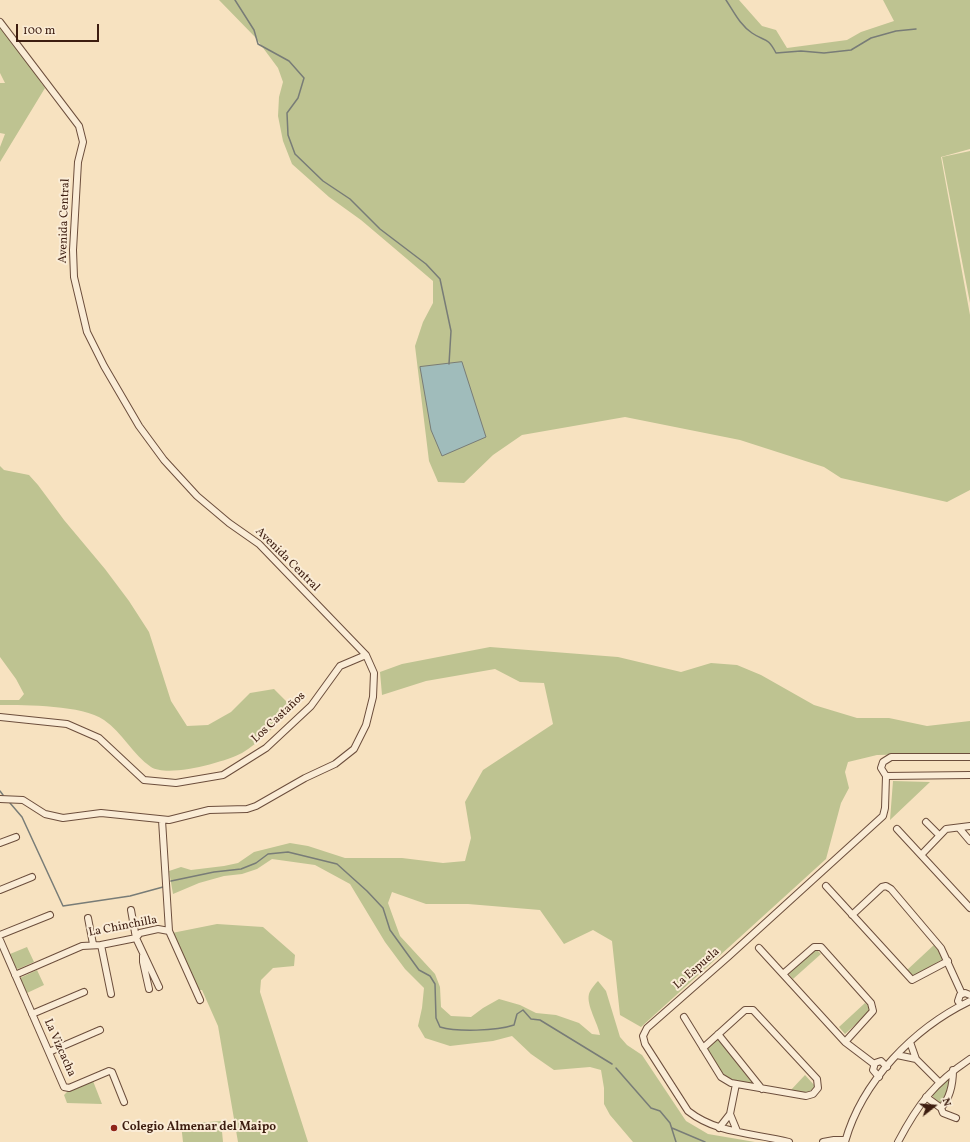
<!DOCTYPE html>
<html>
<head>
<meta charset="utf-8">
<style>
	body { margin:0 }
	#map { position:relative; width:970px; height:1142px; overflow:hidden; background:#f7e2c0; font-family:Vollkorn,serif }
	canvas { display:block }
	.north { position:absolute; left:914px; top:1086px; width:40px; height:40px; -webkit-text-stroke:3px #faecd6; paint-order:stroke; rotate:73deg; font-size:11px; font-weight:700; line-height:16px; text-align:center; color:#3d1d10 }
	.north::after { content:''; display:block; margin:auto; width:14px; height:18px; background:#3d1d10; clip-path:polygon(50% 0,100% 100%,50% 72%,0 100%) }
	.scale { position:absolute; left:16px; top:24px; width:83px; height:18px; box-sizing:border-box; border:2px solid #3d1d10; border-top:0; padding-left:5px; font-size:12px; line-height:14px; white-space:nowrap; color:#3d1d10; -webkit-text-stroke:3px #faecd6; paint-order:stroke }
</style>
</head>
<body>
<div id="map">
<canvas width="970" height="1142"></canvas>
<div class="north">N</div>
<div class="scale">100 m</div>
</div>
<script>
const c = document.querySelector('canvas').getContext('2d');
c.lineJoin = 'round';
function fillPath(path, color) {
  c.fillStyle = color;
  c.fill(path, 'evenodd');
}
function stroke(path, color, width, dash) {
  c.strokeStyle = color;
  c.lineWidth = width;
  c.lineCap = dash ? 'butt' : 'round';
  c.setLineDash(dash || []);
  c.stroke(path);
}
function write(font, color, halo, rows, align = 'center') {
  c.font = font + ' Vollkorn,serif';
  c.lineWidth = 4;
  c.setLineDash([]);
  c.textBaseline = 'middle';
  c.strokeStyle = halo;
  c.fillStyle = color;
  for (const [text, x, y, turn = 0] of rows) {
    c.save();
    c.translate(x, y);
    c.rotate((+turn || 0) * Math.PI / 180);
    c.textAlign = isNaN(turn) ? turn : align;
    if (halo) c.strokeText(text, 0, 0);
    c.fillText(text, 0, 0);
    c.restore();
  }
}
fillPath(new Path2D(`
	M219,0H739L762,26L776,30L787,48L847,40L861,32L894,21L883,0H970V149L941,157L970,315V490L947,502L841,478L824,467L740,440L625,417L522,435L493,455L464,483L438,482L429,461L415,346L423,322L433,303V281L361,220L329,197L292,164L283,141L278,116L279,97L283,82L278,68L255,37Z
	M0,24L45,88L0,162V147L5,134L0,133V83H5L0,73Z
	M970,151V303L942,157Z
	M0,466L4,470L29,475L38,485L64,520L105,569L129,601L149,632L171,701L187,726L208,725L231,712L250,693L274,689L287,702L291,711C277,723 258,744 242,753C225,762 168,778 151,767C133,755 122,732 104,720C82,705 27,705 0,705V700H19L24,694L16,679L0,657Z
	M490,647L618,657L681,672L711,663L737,665L761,675L814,705L857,718H889L927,726L970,721V753L877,755L848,762L845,772L849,788L841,803L826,859L641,1027L620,1015L612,941L593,930L564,944L540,910L468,904H426L392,892L388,903L400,936L435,974L440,987L441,1007L451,1016L471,1017L483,1008L499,999L520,1005L536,1013L556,1015L579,1023L592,1034L600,1035C598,1023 586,1005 589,994C590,990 595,984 598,981L606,991L620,1037L627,1045L642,1055L686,1121L708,1134L755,1142H633L610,1115L604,1104V1088L601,1070L590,1067L554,1070L531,1054L512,1036L493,1041L450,1046L425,1038L418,1026L422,1008L424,988L405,969L385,942L350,884L315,865L272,859L257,869L242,874L224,876L199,883L173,894L169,871L181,867L191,870L224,866L238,863L254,852L290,843L308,846L345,858H402L443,863L465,861L471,838L465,802L483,770L553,724L544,683L520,682L495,669L426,681L382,695L380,672L402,664Z
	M893,781L930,782L890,820Z
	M217,924L263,927L295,955L294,966L273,968L261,980L260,992L308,1142H238L218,1026L202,990H198L172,933Z
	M935,944L943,959L912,977L907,970Z
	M27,947L34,962L18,969L16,968L10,954Z
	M816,949L821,954L793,979L788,973Z
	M37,970L44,985L27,993L20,978Z
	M865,1003L872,1009L845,1034L839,1027Z
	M717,1038L753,1084C721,1079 722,1074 706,1048Z
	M805,1075L815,1086C809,1095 801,1093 790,1091Z
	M951,1076V1082L943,1102H939L933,1097V1093Z
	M93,1081L102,1104L67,1103L64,1095L67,1092Z
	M221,1121L223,1142H183L181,1124Z`), '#bec391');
const water = new Path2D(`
	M462,362L486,437L442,456L431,430L420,367Z`);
fillPath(water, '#a0bcbb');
stroke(water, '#787c77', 1);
stroke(new Path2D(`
	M235,0L254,30L258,44L289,61L304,78L298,98L287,113L288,135L295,154L323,181L350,199L380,229L426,264L440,279L451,331L449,364
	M726,0C734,12 740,25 752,33C765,42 767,36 776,53L801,51L824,53L851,50L871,38L896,31L916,29
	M0,791L3,795
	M10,803L22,817L63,906L130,896L163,887
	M171,881L214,872L241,869L256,863L268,854L288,852L337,864L367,891L383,908L390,930L419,970L430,976L435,984L436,1018L440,1027C457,1032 496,1031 514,1025L517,1014L523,1010L531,1019L540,1020L612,1064
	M616,1068L651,1108L660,1111L670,1123L676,1142
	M672,1128L705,1142`), '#787c77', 1.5);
const minor = new Path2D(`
	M0,22L79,126L83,142L78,162L73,250L74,277L87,332L104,366L139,426L164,460L197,496L229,523L259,544L366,655L374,673L373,697L366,725L354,749L335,764L305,778L256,806L247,809L209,810L169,820L101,813L63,818L45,814L23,800L0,799
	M0,717L67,724L99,738L144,780L176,783L223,775L266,748L311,706L340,666L366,655
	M970,757H891L883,762L881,768L886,776L970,775
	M162,820L169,931L200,1000
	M926,822L939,835
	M959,828L970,841
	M897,829L970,908
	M0,843L16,837
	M922,854L946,829L970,826
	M826,886L912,980L948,961
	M0,890L32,877
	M131,910L136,938L159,987
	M852,915L882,887L886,886L891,889L941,948L962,994
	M88,918L93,944
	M0,935L50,915
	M0,940L64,1087L69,1088L109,1071L112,1072L124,1102
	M101,945L111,994
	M759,948L845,1042L874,1064
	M143,956V962L149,989
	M783,974L814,947H821L871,1003L873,1011L845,1042
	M15,975L82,946L101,945L136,938L140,933L158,929L169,931
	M961,1005L958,1001L960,995L965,993L970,995
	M32,1014L84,992
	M684,1017L721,1077L731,1083L806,1096L813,1094L818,1088L817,1079L753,1010H745L703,1048
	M718,1034L762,1089
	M910,1042L916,1059L939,1082
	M49,1052L100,1030
	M897,1055L916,1059
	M879,1077L873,1070L875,1063L881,1061L887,1067
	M926,1097L941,1108L943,1113L956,1118
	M941,1108C950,1098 953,1083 953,1070
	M730,1114L737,1131
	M719,1128L730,1114L736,1084
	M789,1142C754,1133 717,1134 688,1111L645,1044L643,1036L647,1028L729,956L883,816L885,808L886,776
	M823,1142L834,1140H845
	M845,1142C862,1081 914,1028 970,1001
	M898,1142C918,1104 934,1083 970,1059`);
stroke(minor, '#6c4e3c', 8);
stroke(minor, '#faecd6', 6);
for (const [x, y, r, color] of [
	[114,1128,4,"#8f2418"]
]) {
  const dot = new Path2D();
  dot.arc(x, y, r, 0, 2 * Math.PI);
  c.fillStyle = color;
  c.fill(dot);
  stroke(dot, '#faecd6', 1.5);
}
write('12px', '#3d1d10', '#faecd6', [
	["Avenida Central",65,221,-88],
	["Avenida Central",287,560,45],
	["Los Castaños",279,718,-43],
	["La Chinchilla",123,927,-11],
	["La Espuela",697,969,-41],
	["La Vizcacha",59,1048,66]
]);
write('bold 12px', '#3d1d10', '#faecd6', [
	["Colegio Almenar del Maipo",122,1128]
], 'left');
</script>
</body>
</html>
